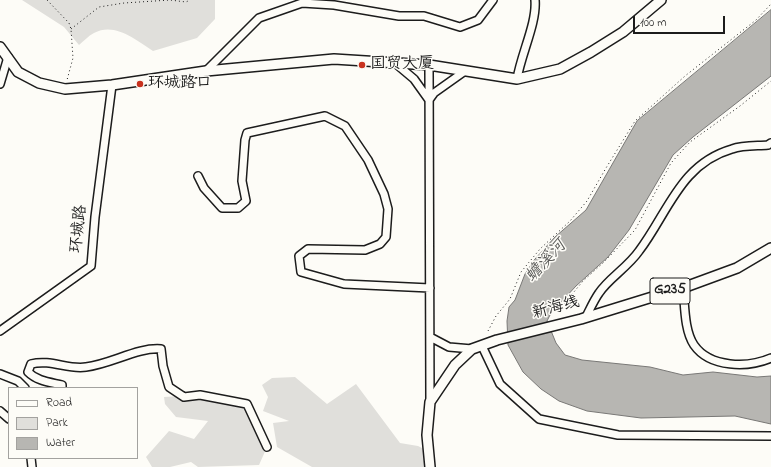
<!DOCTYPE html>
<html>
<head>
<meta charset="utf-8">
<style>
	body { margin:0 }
	#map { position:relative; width:771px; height:467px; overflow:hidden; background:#fdfcf7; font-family:"Indie Flower",sans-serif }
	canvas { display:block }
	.legend { position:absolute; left:8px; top:387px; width:130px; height:72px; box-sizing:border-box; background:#fdfcf7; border:1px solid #a3a29f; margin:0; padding:5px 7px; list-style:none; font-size:12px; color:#1c1c1c }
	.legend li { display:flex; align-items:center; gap:8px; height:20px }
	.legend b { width:20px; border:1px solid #a3a29f }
	.scale { position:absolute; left:633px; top:16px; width:92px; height:18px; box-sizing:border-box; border:2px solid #1c1c1c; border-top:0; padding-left:5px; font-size:12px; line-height:14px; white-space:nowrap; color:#1c1c1c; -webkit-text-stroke:3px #fdfcf7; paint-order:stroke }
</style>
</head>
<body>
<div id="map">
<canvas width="771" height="467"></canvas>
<ul class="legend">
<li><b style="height:5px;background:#fdfcf7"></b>Road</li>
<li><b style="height:11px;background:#e0dfdb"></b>Park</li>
<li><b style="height:11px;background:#b7b6b2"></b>Water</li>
</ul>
<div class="scale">100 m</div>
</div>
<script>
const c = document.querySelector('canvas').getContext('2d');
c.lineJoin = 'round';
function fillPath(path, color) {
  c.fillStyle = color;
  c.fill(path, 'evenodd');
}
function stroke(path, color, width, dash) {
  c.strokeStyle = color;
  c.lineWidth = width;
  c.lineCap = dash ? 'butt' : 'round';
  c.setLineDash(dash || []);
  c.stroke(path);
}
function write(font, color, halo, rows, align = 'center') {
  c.font = font + ' "Indie Flower","LXGW WenKai TC",sans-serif';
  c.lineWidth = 3;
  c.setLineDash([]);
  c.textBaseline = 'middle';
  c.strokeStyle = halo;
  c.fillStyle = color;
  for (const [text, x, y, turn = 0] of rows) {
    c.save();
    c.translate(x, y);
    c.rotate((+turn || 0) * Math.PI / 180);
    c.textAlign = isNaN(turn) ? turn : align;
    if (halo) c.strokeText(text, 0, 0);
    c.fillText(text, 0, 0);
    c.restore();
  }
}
fillPath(new Path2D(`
	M22,0H215V19L197,38L153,51C136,40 115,22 94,33C88,36 84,41 79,45L64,27Z
	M295,377L327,404L356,384L400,443L418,446L428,451L430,467H312L277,447L273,423L289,421L263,411L268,397L262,385L272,378Z
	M200,395L247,404L267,447L259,465L198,467L191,462L170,467H152L146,457L169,431L194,439L208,421L176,417L165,404L164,397Z`), '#e0dfdb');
const water = new Path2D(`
	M771,10V76L693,137L673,155L629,230L608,257L576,286L551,313L547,321L556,343L565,355L582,360L650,367L683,375L713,372L757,377L771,376V424L735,416L641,418L587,411L559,401L541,389L523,372L508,345L507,321L509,307L515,300L525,274L535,259L555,237L586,210L637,121Z`);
fillPath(water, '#b7b6b2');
stroke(water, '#797876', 1);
const minor = new Path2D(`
	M395,63L414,79L429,100L434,93L465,71
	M429,65L430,402
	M206,71L259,18L302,3L334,5L399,16H424L460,27L478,20L493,0
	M517,79C521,54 537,23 535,0
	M0,84L8,57
	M198,176L204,188L222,208H238L246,201L242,181L245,140L247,133L325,116L345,126L368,160L384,194L388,209L386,237L380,244L365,250L308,249L299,256L301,272L344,284L430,288
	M683,288C685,305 684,330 694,345C710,368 748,368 771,358
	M586,317C590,309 594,300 599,293C608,279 628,267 639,251C668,213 680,164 732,149C743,145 757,146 768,145L771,143
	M0,331L91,266L95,217L112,85
	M430,337L449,347L472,349
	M482,346L500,384L539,419L618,435L771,436
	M0,374L18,381L25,388
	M62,388V385C49,382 37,381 28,372L31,364C51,359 68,370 86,367C111,364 138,347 161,349L163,366L169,387L184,397L200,395L247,404L267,447
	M0,411L9,419
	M31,458L32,467`);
const major = new Path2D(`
	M0,47L18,72L39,83L65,89L112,85L206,71L334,59L429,65L517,79L560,69L591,52L623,32L661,0
	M430,467L427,435L430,402L455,365L472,349L497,340L581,319L688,286L737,268L771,248`);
stroke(minor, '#1c1c1c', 10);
stroke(major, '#1c1c1c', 12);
stroke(new Path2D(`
	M47,0L69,23L71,29L73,58L67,80
	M71,29L99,7L124,3L170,0L186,2L190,0
	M559,310L583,281L603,263L635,230L671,163L690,142L740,106L771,81
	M488,331L496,316L510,299L521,272L540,249L570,221L587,201L606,168L635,121L685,76L756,20L771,4`), '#1c1c1c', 1, [1, 3]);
stroke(minor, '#fdfcf7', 7);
stroke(major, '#fdfcf7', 9);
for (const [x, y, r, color] of [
	[362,65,4,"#c8321e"],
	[140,84,4,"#c8321e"]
]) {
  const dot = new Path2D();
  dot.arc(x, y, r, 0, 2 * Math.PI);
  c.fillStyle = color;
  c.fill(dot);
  stroke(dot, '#fdfcf7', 1.5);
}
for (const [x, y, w] of [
	[670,291,40]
]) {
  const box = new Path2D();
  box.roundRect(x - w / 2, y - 13, w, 26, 3);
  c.fillStyle = '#fdfcf7';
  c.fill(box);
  stroke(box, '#1c1c1c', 1);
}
write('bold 15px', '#1c1c1c', null, [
	["G235",670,291]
]);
write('16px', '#1c1c1c', '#fdfcf7', [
	["国贸大厦",370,65],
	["环城路口",148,84]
], 'left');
write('16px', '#1c1c1c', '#fdfcf7', [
	["环城路",80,229,-84],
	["新海线",556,309,-15]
]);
write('italic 17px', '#5a5a58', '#fdfcf7', [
	["蟾溪河",547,262,-47]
]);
</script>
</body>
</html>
